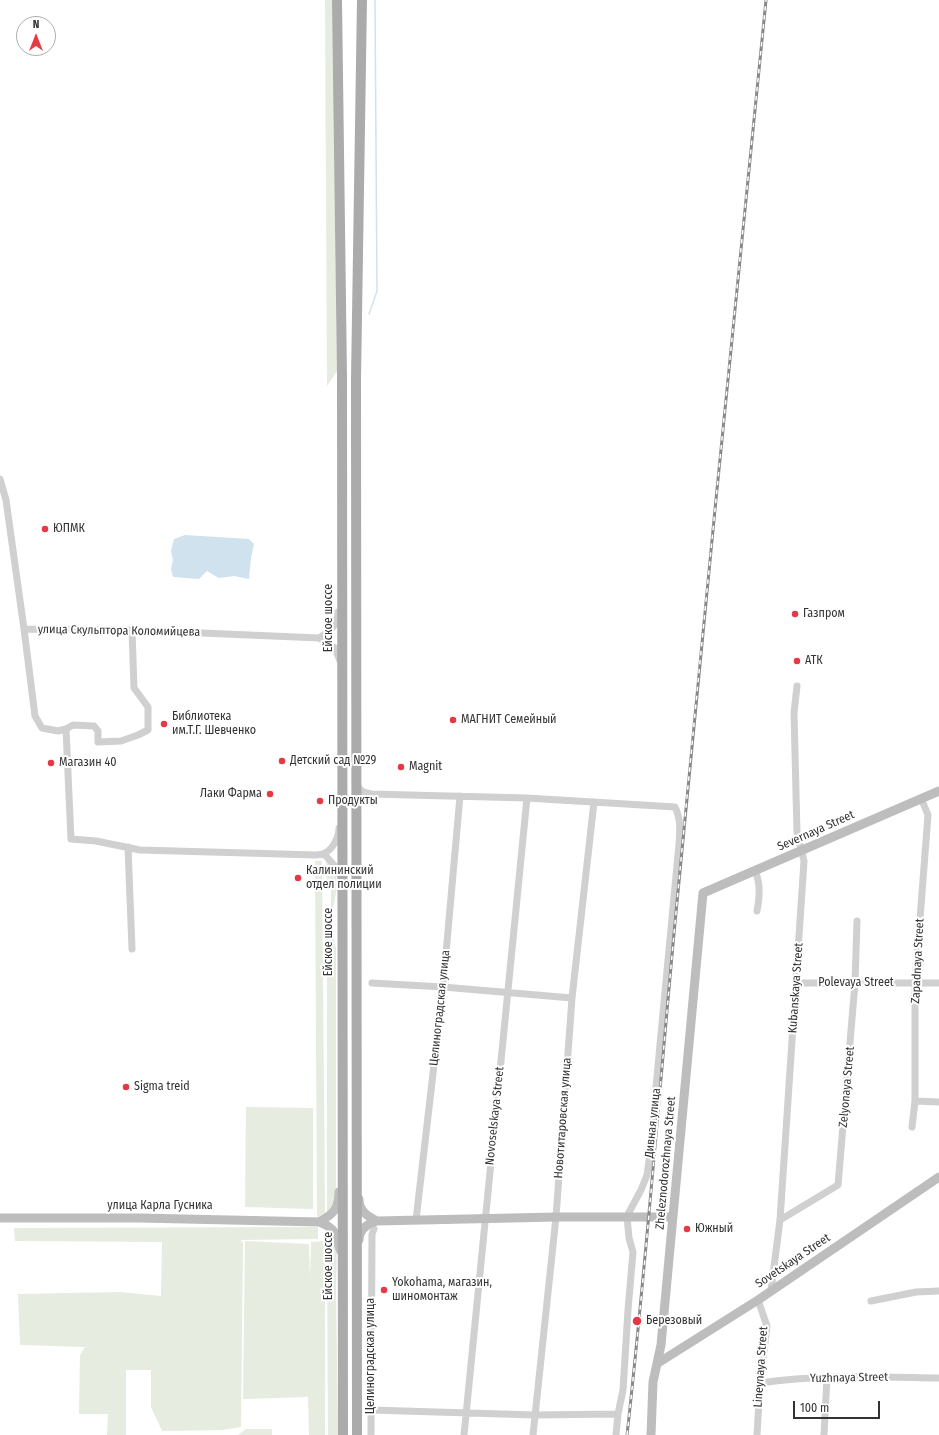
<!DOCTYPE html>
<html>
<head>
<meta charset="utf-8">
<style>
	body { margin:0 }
	#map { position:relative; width:939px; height:1435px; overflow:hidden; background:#fff; font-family:"Fira Sans Condensed",sans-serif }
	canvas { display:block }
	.north { position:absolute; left:16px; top:16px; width:40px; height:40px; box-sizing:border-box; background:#fff; border:1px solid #adadad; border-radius:50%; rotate:0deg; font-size:11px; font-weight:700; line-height:16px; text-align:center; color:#333 }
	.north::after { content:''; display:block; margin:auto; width:14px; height:18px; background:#e63946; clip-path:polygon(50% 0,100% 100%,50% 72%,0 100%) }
	.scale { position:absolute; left:793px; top:1401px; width:87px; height:18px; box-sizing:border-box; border:2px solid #333; border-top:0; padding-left:5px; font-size:12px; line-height:14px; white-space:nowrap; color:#333; -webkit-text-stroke:3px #fff; paint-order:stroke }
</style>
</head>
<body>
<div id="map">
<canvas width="939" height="1435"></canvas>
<div class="north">N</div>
<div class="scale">100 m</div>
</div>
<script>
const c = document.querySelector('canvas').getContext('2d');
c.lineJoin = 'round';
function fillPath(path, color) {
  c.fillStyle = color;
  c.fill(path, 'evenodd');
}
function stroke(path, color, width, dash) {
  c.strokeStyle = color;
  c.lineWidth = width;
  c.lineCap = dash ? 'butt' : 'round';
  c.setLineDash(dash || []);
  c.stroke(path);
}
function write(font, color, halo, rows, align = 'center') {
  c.font = font + ' "Fira Sans Condensed",sans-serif';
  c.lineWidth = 4;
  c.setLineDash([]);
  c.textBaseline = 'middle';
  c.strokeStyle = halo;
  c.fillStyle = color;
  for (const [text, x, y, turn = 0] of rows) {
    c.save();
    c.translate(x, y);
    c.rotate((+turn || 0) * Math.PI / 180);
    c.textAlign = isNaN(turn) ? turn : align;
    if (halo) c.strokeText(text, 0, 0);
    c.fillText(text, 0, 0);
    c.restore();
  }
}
fillPath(new Path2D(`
	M325,0H333L337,371L327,386Z
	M326,860C342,870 336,894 333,909H331V886L327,885Z
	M315,861H322L325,1214L317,1217Z
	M327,925H330L332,929L336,949V1198L335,1202L327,1213Z
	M246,1107L313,1108V1209L245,1207Z
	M318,1227V1239L241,1240L243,1243L241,1427L223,1430L162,1431L151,1407V1370H126V1435H107L108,1414H79L80,1355L85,1347L20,1345L18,1294L120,1292L161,1296L162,1242L15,1241L14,1228Z
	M327,1228L333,1234L337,1249L336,1288L338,1435H328Z
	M245,1241L309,1244L310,1280L311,1242L325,1241V1435H309L308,1397L243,1399Z
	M246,1429H272V1435H238Z`), '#e6ecdf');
fillPath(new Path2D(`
	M185,535L249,539L254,544L251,558L249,579L234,576L219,578L207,571L199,579L173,577L171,569L173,560L171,551L174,539Z`), '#cfe2ee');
stroke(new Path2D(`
	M369,314L377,291L375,0`), '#cfe2ee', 1.5);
stroke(new Path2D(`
	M0,479L6,500L24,629L132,630L319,638C330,631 338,626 338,612
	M24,629L35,716L42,728L58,731L66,729
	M132,630L134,688L148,707V730L138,735L121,741L98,742V731L94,726L73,725L66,729L71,839L96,841L140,850L316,855C319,854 321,855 323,854C333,850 339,837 339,828
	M319,638L335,648L340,661
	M356,785L363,792L371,794L527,798L675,807C681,819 680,831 679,844L649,1161L647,1175L641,1190L627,1216L629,1238L633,1252L628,1310L623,1390L618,1414L616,1435
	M921,798L928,815L915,984V1101L939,1102
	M128,847L132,949
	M324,854L334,865L342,879
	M755,871C761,884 760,897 757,911
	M372,983L443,987L572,998
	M796,983H939
	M912,1127L915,1101
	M416,1220L443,987L460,796
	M780,1220L838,1185L855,983L857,921
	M771,1290L780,1220L804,861L797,832L794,713L797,686
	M871,1301L916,1292L939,1291
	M760,1383C819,1374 879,1377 939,1378
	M371,1410L535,1415L618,1414
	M371,1435L372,1234L374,1229
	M464,1435L527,798
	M533,1435L556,1217L572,998L594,802
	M757,1435L760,1383L767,1326L758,1300
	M824,1435L827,1377`), '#d0d0d0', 7);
stroke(new Path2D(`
	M359,1199C359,1211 367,1216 377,1221
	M0,1218H140L319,1222C328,1225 335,1230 338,1239C339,1243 338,1247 341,1251
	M319,1222C334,1214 339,1208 339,1192
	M359,1240C359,1229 367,1224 377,1221L556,1217H672
	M658,1363L758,1300L939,1177
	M651,1435L653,1382L661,1345L703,893L939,791`), '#bdbdbd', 9);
stroke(new Path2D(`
	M337,0L342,376L343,1435
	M357,1435L356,379L362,0`), '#ababab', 10);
const rail = new Path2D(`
	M627,1435C646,1265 659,1094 675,923C704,615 735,308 766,0`);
stroke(rail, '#888', 3);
stroke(rail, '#fff', 1.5, [4.5]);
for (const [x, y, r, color] of [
	[45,529,4,"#e63946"],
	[795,614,4,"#e63946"],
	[797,661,4,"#e63946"],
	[453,720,4,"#e63946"],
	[164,724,4,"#e63946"],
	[282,761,4,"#e63946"],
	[51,763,4,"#e63946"],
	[401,767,4,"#e63946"],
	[270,794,4,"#e63946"],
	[320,801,4,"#e63946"],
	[298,878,4,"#e63946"],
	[126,1087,4,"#e63946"],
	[687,1229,4,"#e63946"],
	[384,1290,4,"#e63946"],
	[637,1321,5,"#e63946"]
]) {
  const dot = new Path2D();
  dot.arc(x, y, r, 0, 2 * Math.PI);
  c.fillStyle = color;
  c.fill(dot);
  stroke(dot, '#fff', 1.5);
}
write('12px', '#333', '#fff', [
	["ЮПМК",53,529],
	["Газпром",803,614],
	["АТК",805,661],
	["Библиотека",172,717],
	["им.Т.Г. Шевченко",172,731],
	["МАГНИТ Семейный",461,720],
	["Детский сад №29",290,761],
	["Магазин 40",59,763],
	["Magnit",409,767],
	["Лаки Фарма",262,794,"right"],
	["Продукты",328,801],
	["Калининский",306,871],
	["отдел полиции",306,885],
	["Sigma treid",134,1087],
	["Южный",695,1229],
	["Yokohama, магазин,",392,1283],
	["шиномонтаж",392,1297],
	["Березовый",646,1321]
], 'left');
write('12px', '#333', '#fff', [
	["Ейское шоссе",329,618,-90],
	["улица Скульптора Коломийцева",119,631,1],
	["Severnaya Street",816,831,-24],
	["Ейское шоссе",329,942,-90],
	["Zapadnaya Street",918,961,-87],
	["Polevaya Street",856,983],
	["Kubanskaya Street",796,988,-86],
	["Целиноградская улица",440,1008,-84],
	["Zelyonaya Street",847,1087,-85],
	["Novoselskaya Street",495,1116,-84],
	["Новотитаровская улица",563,1118,-86],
	["Дивная улица",653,1123,-84],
	["Zheleznodorozhnaya Street",666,1163,-85],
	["улица Карла Гусника",160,1206],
	["Sovetskaya Street",793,1261,-34],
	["Ейское шоссе",329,1266,-90],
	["Целиноградская улица",371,1356,-90],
	["Lineynaya Street",761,1367,-86],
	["Yuzhnaya Street",849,1378,-1]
]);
</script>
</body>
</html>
